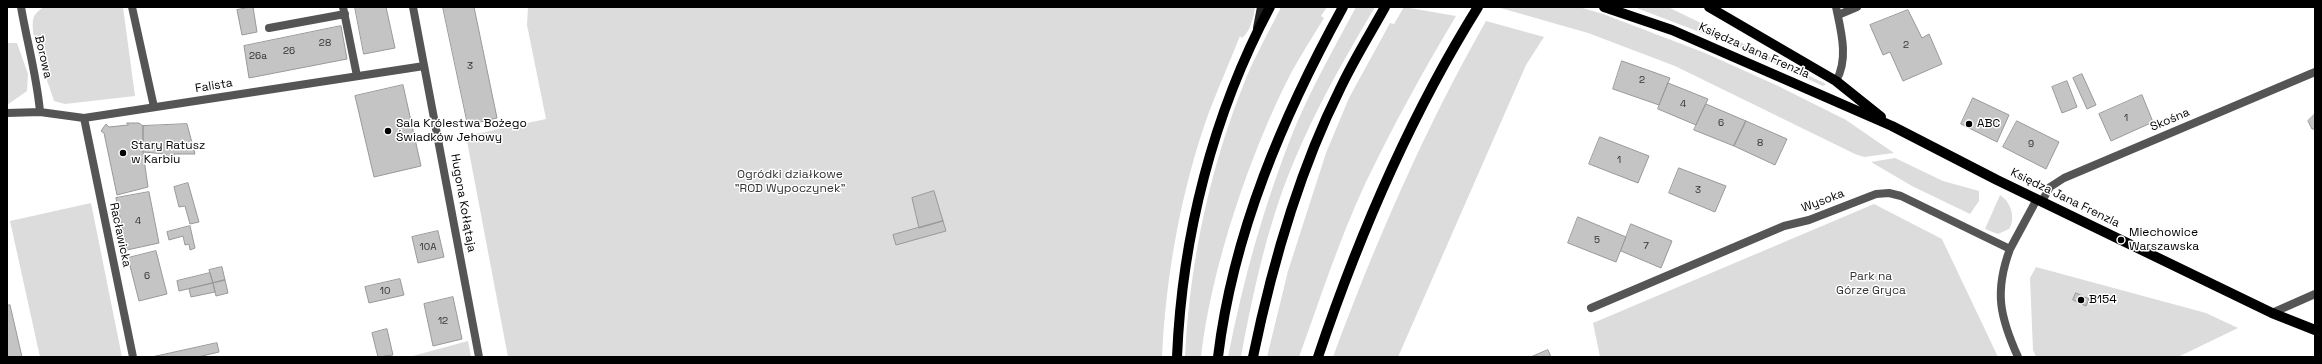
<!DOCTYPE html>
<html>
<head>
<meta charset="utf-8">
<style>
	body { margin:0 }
	#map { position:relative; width:2322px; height:364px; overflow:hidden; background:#fff; font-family:"Space Grotesk",sans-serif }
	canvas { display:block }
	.frame { position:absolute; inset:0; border:8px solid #000; pointer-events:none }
</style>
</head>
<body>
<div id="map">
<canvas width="2322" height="364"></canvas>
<div class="frame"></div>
</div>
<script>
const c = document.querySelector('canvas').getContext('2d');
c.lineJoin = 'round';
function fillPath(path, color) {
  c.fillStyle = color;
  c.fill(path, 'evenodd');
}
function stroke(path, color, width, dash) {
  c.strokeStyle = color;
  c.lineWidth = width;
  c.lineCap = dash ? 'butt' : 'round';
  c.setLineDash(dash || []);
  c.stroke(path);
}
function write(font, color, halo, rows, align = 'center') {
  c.font = font + ' "Space Grotesk",sans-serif';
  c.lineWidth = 3;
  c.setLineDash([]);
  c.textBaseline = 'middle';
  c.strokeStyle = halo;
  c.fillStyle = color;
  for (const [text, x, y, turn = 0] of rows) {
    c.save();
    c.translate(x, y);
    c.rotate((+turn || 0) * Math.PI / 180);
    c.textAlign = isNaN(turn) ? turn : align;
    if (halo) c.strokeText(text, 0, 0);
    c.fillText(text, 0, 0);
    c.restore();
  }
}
fillPath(new Path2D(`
	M44,7H123L135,96L65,104L54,101C48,80 30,42 33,20C34,14 39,10 44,7Z
	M528,7H1255C1254,17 1250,32 1242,38L1240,36C1230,61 1219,86 1209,112C1181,190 1166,275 1162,357H508L466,136L546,119L527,25Z
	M1281,7H1327L1321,16L1324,18C1313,36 1301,55 1291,73C1250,153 1211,268 1201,357H1185C1190,260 1210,166 1247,76C1257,52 1270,30 1281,7Z
	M1356,7H1375C1344,59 1315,110 1292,166C1267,227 1253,293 1241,357H1228C1243,280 1264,205 1293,132C1311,89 1334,48 1356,7Z
	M1404,7L1456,16C1423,71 1393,126 1365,184C1339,240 1320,299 1299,357H1267L1288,271L1326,153L1349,98L1390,23L1394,24Z
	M1497,7H1579L1603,14L1705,53L1776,85L1846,120L1894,153L1864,157L1855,154L1675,66L1588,33Z
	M1634,7H1668L1826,84L1823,86L1739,47Z
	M1486,21L1544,37L1526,65L1398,357H1333C1376,241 1425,128 1486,21Z
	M7,43H17L28,74L27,91L7,105Z
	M1895,158L1943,181L1979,191V201L1970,214L1912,186L1871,162Z
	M2000,195C2011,202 2016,218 2009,229L1998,234L1985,229Z
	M91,203L122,357H40L10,221Z
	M1874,204L1942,239L1998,357H1600L1593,323Z
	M2036,267L2206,313L2238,328L2178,357H2036L2033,350L2030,278Z
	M468,341L471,357H409Z`), '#dcdcdc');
const building = new Path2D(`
	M253,7L257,32L242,35L237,10Z
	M355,7H386L395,48L364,54Z
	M443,7H474L497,118L468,125Z
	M1908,10L1922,38L1929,34L1942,64L1903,81L1890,52L1883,55L1870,25Z
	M341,26L347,59L249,78L244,46Z
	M1622,61L1670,78L1659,105L1613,89Z
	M2082,74L2096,105L2087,109L2073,78Z
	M2067,81L2077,107L2062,113L2052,87Z
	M1668,83L1708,99L1696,125L1658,109Z
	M403,85L421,166L374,177L355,96Z
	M2142,95L2153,122L2111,141L2099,114Z
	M1973,98L2009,115L1997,142L1961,124Z
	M1706,104L1746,121L1734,146L1694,130Z
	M2315,114V129H2312L2308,121Z
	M1746,121L1787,139L1775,165L1734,146Z
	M2017,121L2059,142L2046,169L2003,147Z
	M127,123H139L143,126V152L148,187L117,195L104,133L101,131L106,124L109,127L128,125Z
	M187,124L195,154H174V158H165L166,154L143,152V126Z
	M1600,137L1649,156L1638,183L1589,164Z
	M1679,168L1726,186L1715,212L1669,193Z
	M188,183L199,222L190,224L185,206L179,207L174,187Z
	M934,191L943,221L919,228L912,198Z
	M149,192L159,243L127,250L116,198Z
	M1578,217L1626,237L1616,262L1568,243Z
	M943,221L946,231L896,245L893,235Z
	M1631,224L1672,241L1661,268L1621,251Z
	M190,226L195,248L190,250L189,244L185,245L183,236L169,240L167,232Z
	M438,231L444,257L418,263L412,237Z
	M156,251L167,294L139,301L128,258Z
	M222,267L225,280L213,283L209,270Z
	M210,273L213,283L179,291L177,281Z
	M400,279L404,295L369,303L365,287Z
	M225,280L228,293L216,296L213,283Z
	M213,283L215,292L191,297L189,289Z
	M2076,293L2089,299L2086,306L2073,300Z
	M453,297L462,339L433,346L424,304Z
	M10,305L22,357H7V306Z
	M387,329L393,355L378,357L372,333Z
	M217,343L219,352L198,357H152Z
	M1548,350L1551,357H1531Z`);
fillPath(building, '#c4c4c4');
stroke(building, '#999', 1);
stroke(new Path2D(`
	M132,7L154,107
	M343,7L357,76
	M269,28L345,14
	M1836,81C1849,59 1841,31 1836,7`), '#555', 8);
stroke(new Path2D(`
	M21,7C27,42 37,77 40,112
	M413,7L479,357
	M1838,15L1857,7
	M7,113L40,112L84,118L424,66
	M84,118L133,357
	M2042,201L2050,187L2064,178L2315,72
	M2010,249C1994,292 2000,317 2018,357
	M1591,308L1784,226L1809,220L1876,194L1889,193L1901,196L2010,249L2037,199
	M2272,313L2315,294`), '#555', 8);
stroke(new Path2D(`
	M1257,28L1261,7`), '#222', 8);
stroke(new Path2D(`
	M1604,7L1672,30L1892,126L1997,180L2272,313L2315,330
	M1709,7L1836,81L1881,117
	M1177,357C1182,236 1213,114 1270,7
	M1218,357C1233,233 1283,116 1343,7
	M1253,357C1272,265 1298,173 1340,89C1353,61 1370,34 1385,7
	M1318,357C1359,235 1410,116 1478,7`), '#000', 10);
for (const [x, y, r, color] of [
	[1969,124,4,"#000"],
	[388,131,4,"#000"],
	[123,153,4,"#000"],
	[2121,240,4,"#000"],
	[2081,300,4,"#000"]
]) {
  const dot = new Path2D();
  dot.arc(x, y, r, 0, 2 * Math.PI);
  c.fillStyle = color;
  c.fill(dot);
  stroke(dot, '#fff', 1.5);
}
write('10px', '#313131', null, [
	["28",325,43],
	["2",1906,45],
	["26",289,51],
	["26a",258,56],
	["3",470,66],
	["2",1642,80],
	["4",1683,104],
	["1",2126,118],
	["6",1721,123],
	["8",1760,143],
	["9",2031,144],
	["1",1619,160],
	["3",1698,190],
	["4",138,221],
	["5",1597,240],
	["7",1646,246],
	["10A",428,247],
	["6",147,276],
	["10",385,291],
	["12",443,321]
]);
write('12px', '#000', '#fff', [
	["Księdza Jana Frenzla",1754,51,24],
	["Borowa",43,57,77],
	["Falista",214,86,-9],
	["Skośna",2170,120,-23],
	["Księdza Jana Frenzla",2065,198,26],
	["Wysoka",1823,201,-21],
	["Hugona Kołłątaja",463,203,80],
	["Racławicka",120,235,78]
]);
write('12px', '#000', '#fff', [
	["Sala Królestwa Bożego",396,124],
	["Świadków Jehowy",396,138],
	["ABC",1977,124],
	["Stary Ratusz",131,146],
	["w Karbiu",131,160],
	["Miechowice",2129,233],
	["Warszawska",2129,247],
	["B154",2089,300]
], 'left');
write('12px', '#333', '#fff', [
	["Ogródki działkowe",790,175],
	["\"ROD Wypoczynek\"",790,189],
	["Park na",1871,277],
	["Górze Gryca",1871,291]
]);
</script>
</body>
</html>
